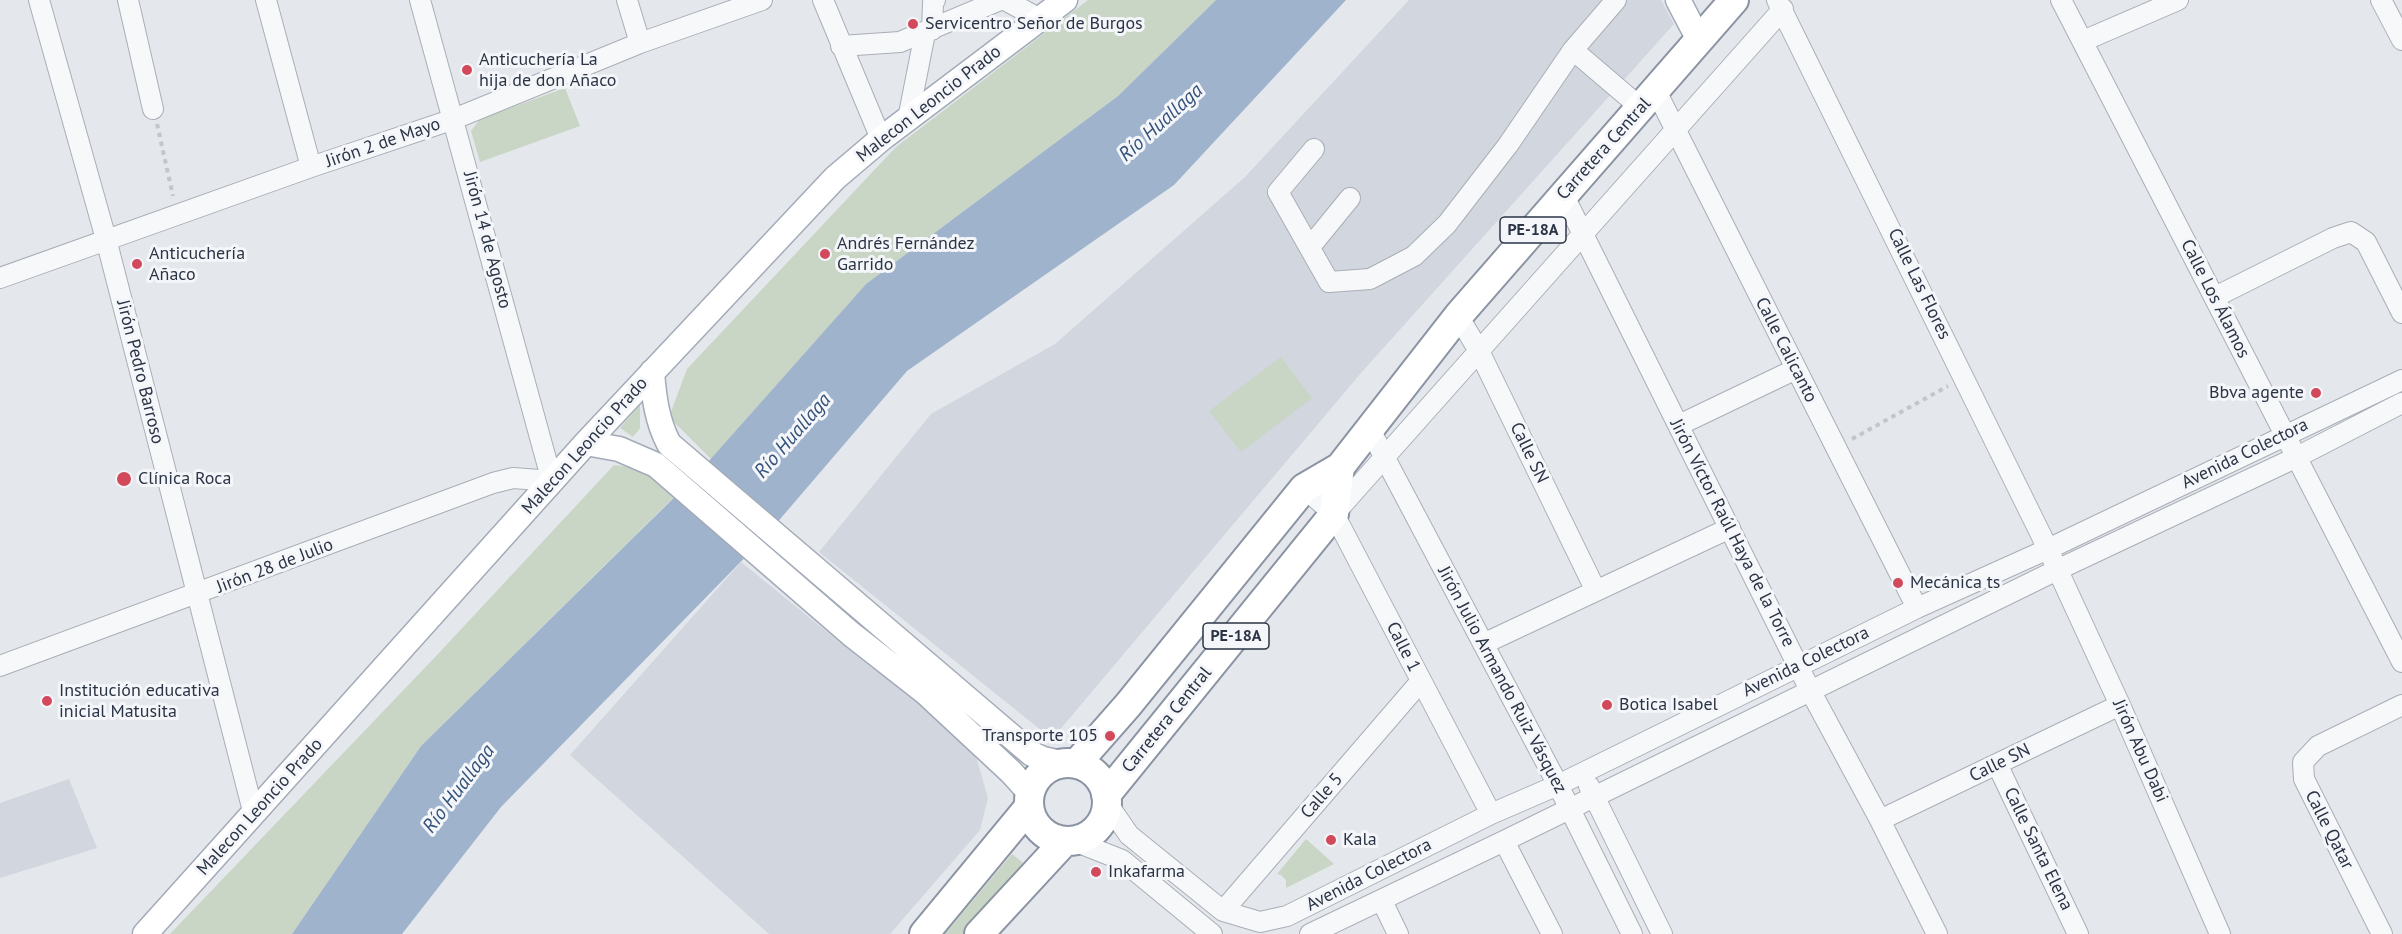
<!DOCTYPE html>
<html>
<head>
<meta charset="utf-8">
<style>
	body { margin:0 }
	canvas { display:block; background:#e4e7ec }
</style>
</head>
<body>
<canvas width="2402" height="934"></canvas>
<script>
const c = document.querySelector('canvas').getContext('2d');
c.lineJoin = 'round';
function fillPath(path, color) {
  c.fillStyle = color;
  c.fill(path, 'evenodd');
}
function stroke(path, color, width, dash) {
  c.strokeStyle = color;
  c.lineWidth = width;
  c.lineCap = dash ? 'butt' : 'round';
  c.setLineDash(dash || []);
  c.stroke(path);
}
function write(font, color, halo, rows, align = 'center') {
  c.font = font + ' "PT Sans",sans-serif';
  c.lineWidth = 6;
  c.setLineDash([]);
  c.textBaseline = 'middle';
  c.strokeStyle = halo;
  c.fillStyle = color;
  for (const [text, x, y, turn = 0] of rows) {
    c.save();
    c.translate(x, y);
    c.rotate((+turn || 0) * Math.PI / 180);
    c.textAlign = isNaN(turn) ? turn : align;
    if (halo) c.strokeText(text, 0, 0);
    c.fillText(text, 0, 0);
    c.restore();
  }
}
fillPath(new Path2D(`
	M1409,0H1661L1674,24L1361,373L1052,739L819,552L931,414L1055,344L1245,177Z
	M741,562L864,662L943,721L975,753L988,798L980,830L890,934H769L570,755Z
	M69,779L97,848L0,878V803Z`), '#d2d6de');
fillPath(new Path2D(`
	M1088,0H1216L1118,96L866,284L711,459L669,417L687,369L896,147Z
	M565,88L580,126L480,162L471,131L480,119Z
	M1281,357L1312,398L1241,452L1209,411Z
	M640,405V428L633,437L620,428Z
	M614,465L645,469L677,494L421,746L292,934H170L438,654Z
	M1306,839L1334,864L1286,888V880L1281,875L1277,874Z
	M1012,854L1022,862L1023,866L966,934H945Z`), '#c9d6c5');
fillPath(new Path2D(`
	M1216,0H1346L1174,185L907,371L763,539L501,807L402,934H292L421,746L692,480L866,284L1118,96Z`), '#9fb4cc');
const minor = new Path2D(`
	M39,0L106,239L254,815
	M128,0L153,109
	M266,0L311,167
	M627,0L640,43
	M823,0L881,139
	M1005,0L1040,19
	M1777,0L2048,549L2120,705L2220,934
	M2061,0L2402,662
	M2381,0L2402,40
	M932,30L933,3L935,0
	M2083,41L2178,0
	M841,46L900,42L1000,0
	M1573,50L1641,108
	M1656,91L1917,608
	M908,119L925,33
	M1314,149L1278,192L1329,282L1370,279L1414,256L1447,224L1508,145L1573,50L1616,0
	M1563,194L1811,692L1880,820L1937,934
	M1310,247L1350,198
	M0,278L311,167L454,119L640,43L762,0
	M2215,297L2333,238L2351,232L2366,242L2402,313
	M1458,316L1479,351L1596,591
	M1679,425L1796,369
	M1369,428L1558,785L1632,934
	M1304,488L1334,514L1491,814
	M1334,514L1783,9
	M1483,644L1730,528
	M0,666L493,483L513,478L552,481L420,0
	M1997,764L2078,934
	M1589,786L1662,934
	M1107,803L1129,835L1223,911L1260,922L1287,916L1491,814L1558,785L1917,608L2048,549L2402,380
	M1880,820L2120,705
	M1074,841L1122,860L1212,934
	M1504,841L1552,934
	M1382,901L1398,934
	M1223,911L1421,681
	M1310,934L1504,841L2057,570L2295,458L2402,403
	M2382,934L2304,779L2303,762L2318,746L2402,705`);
const major = new Path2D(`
	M1678,0L1699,40
	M652,372C654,398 657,421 669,444L1032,754L1043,759L1061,763
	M586,443L619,449L656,465L851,634L925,692L1011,772L1030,793
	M145,934L586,443L835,178L881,139L1065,0`);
const highway = new Path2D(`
	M1077,763L1128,705L1304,488L1340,467L1458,316L1734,0
	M1029 802a39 39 0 1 1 78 0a39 39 0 1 1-78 0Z
	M1106,795L1334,514L1340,467
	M924,934L1029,807
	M979,934L1065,841`);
stroke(minor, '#a9aeb7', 22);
stroke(major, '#a3abb8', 27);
stroke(highway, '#8b94a3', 32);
stroke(new Path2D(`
	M157,124L173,196
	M1852,439L1948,386`), '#c2c5cb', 4, [4.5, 4.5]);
stroke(minor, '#f7f8fa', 20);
stroke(major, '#fff', 24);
stroke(highway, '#fff', 28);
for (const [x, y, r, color] of [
	[913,24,6,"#d1495b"],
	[467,70,6,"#d1495b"],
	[825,254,6,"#d1495b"],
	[137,264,6,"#d1495b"],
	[2316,393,6,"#d1495b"],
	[124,479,8,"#d1495b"],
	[1898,583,6,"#d1495b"],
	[47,701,6,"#d1495b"],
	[1607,705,6,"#d1495b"],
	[1110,736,6,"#d1495b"],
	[1331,840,6,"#d1495b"],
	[1096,872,6,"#d1495b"]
]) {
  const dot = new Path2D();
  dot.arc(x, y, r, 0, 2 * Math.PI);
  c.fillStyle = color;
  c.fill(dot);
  stroke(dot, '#f4f6f9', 2);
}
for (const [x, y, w] of [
	[1533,230,66],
	[1236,636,66]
]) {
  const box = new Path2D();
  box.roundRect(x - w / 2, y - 13, w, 26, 4.5);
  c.fillStyle = '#f4f6f9';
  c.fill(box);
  stroke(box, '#2b3445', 1.5);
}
write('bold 16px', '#2b3445', null, [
	["PE-18A",1533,230],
	["PE-18A",1236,636]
]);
write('18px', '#2b3445', '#f4f6f9', [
	["Servicentro Señor de Burgos",925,24],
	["Anticuchería La",479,60],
	["hija de don Añaco",479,81],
	["Andrés Fernández",837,244],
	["Garrido",837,265],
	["Anticuchería",149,254],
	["Añaco",149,275],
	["Bbva agente",2304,393,"right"],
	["Clínica Roca",138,479],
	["Mecánica ts",1910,583],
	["Institución educativa",59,691],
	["inicial Matusita",59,712],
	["Botica Isabel",1619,705],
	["Transporte 105",1098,736,"right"],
	["Kala",1343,840],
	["Inkafarma",1108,872]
], 'left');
write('18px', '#2b3445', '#f4f6f9', [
	["Malecon Leoncio Prado",929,104,-38],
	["Jirón 2 de Mayo",383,143,-19],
	["Carretera Central",1604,149,-48],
	["Jirón 14 de Agosto",487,240,75],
	["Calle Las Flores",1919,284,64],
	["Calle Los Álamos",2215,299,63],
	["Calle Calicanto",1786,350,63],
	["Jirón Pedro Barroso",140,372,76],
	["Malecon Leoncio Prado",585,446,-48],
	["Calle SN",1529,453,64],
	["Avenida Colectora",2245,454,-26],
	["Jirón Víctor Raúl Haya de la Torre",1732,533,63],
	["Jirón 28 de Julio",275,566,-21],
	["Calle 1",1403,647,63],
	["Avenida Colectora",1806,662,-26],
	["Jirón Julio Armando Ruiz Vásquez",1502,680,62],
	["Carretera Central",1167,720,-51],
	["Jirón Abu Dabi",2140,751,66],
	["Calle SN",2000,763,-26],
	["Calle 5",1322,796,-49],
	["Malecon Leoncio Prado",260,807,-48],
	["Calle Qatar",2329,830,63],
	["Calle Santa Elena",2038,849,64],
	["Avenida Colectora",1369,875,-27]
]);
write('italic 20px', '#34527a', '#f4f6f9', [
	["Río Huallaga",1161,123,-42],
	["Río Huallaga",793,436,-49],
	["Río Huallaga",459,789,-53]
]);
</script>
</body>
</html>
